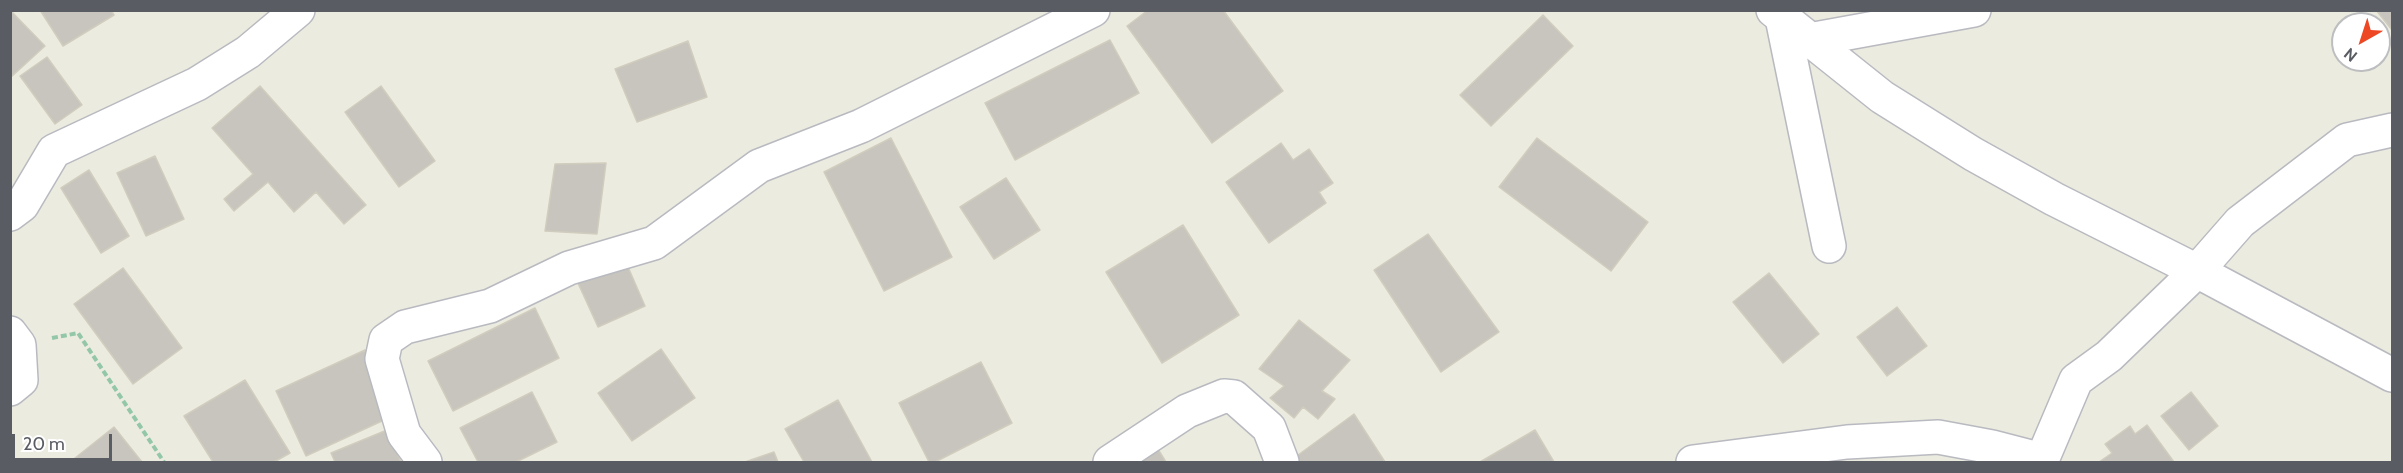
<!DOCTYPE html>
<html>
<head>
<meta charset="utf-8">
<style>
	body { margin:0 }
	#map { position:relative; width:2403px; height:473px; overflow:hidden; background:#ecebe0; font-family:Cabin,sans-serif }
	canvas { display:block }
	.frame { position:absolute; inset:0; border:12px solid #595c62; pointer-events:none }
	.north { position:absolute; left:2331px; top:12px; width:60px; height:60px; box-sizing:border-box; background:#fff; border:2px solid #bdbec0; border-radius:50%; rotate:219deg; font-size:16px; font-weight:700; line-height:24px; text-align:center; color:#595c62 }
	.north::after { content:''; display:block; margin:auto; width:21px; height:27px; background:#ee4724; clip-path:polygon(50% 0,100% 100%,50% 72%,0 100%) }
	.scale { position:absolute; left:12px; top:434px; width:100px; height:27px; box-sizing:border-box; border:3px solid #595c62; border-top:0; padding-left:8px; font-size:18px; line-height:21px; white-space:nowrap; color:#595c62; -webkit-text-stroke:4px #fff; paint-order:stroke }
</style>
</head>
<body>
<div id="map">
<canvas width="2403" height="473"></canvas>
<div class="frame"></div>
<div class="north">N</div>
<div class="scale">20 m</div>
</div>
<script>
const c = document.querySelector('canvas').getContext('2d');
c.lineJoin = 'round';
function fillPath(path, color) {
  c.fillStyle = color;
  c.fill(path, 'evenodd');
}
function stroke(path, color, width, dash) {
  c.strokeStyle = color;
  c.lineWidth = width;
  c.lineCap = dash ? 'butt' : 'round';
  c.setLineDash(dash || []);
  c.stroke(path);
}
const building = new Path2D(`
	M10,10L45,46L10,78Z
	M40,10H111L114,15L63,46Z
	M1148,10H1223L1283,91L1212,143L1127,26Z
	M2376,10H2392V30Z
	M1543,15L1573,46L1491,126L1460,95Z
	M1110,40L1139,93L1015,160L985,103Z
	M688,41L707,97L637,122L615,69Z
	M47,57L82,105L55,124L20,76Z
	M260,86L366,205L344,224L316,192L294,212L268,182L234,211L224,199L253,174L212,128Z
	M381,86L435,161L399,187L345,112Z
	M891,138L952,257L884,291L824,172Z
	M1537,138L1648,222L1611,271L1499,187Z
	M1281,143L1293,160L1309,149L1333,183L1319,192L1326,203L1269,243L1226,182Z
	M155,156L184,219L146,236L117,173Z
	M606,163L597,234L545,231L555,164Z
	M89,170L129,236L101,253L61,188Z
	M1006,178L1040,230L994,259L960,207Z
	M1183,225L1239,315L1162,363L1106,272Z
	M1428,234L1499,332L1441,372L1374,270Z
	M625,260L645,306L598,327L577,281Z
	M123,268L182,348L133,384L74,304Z
	M1769,273L1819,334L1783,363L1733,302Z
	M1897,307L1927,346L1887,376L1857,337Z
	M535,308L559,358L453,411L428,361Z
	M1299,320L1350,360L1322,391L1335,399L1318,419L1303,407L1294,418L1270,398L1284,386L1259,369Z
	M661,349L695,398L632,441L598,393Z
	M365,350L395,415L306,456L276,391Z
	M981,362L1012,423L935,462H929L899,403Z
	M245,380L290,453L274,462H213L184,416Z
	M532,392L557,442L516,462H478L460,428Z
	M2191,392L2218,426L2189,450L2161,416Z
	M838,400L872,462H804L785,429Z
	M1354,414L1385,462H1297L1294,458Z
	M2147,425L2174,462H2099L2112,453L2105,444L2130,426L2135,434Z
	M114,427L142,462H70Z
	M387,430L401,462H335L331,453Z
	M1535,430L1554,462H1480Z
	M1156,446L1166,462H1131Z
	M774,452L778,462H745Z`);
fillPath(building, '#c7c5bd');
stroke(building, '#d1cdbe', 1.5);
const minor = new Path2D(`
	M1773,10L1882,97L1973,154L2054,199L2197,271L2392,375
	M1782,18L1829,246
	M1809,40L1974,10
	M10,214L22,205L54,151L197,84L248,52L298,10
	M10,333L19,345L21,380L10,389
	M425,462L404,434L382,359L386,340L405,327L490,306L569,268L654,243L759,166L861,126L1093,10
	M1110,462L1187,411L1224,396L1234,397L1269,428L1282,462
	M1693,462L1847,442L1938,437L1992,447L2042,460L2076,380L2109,356L2197,271L2240,222L2347,140L2392,130`);
stroke(minor, '#b8bac0', 36);
stroke(new Path2D(`
	M52,338L78,333L164,462`), '#93c7a7', 4, [6, 3]);
stroke(minor, '#fff', 33);
</script>
</body>
</html>
